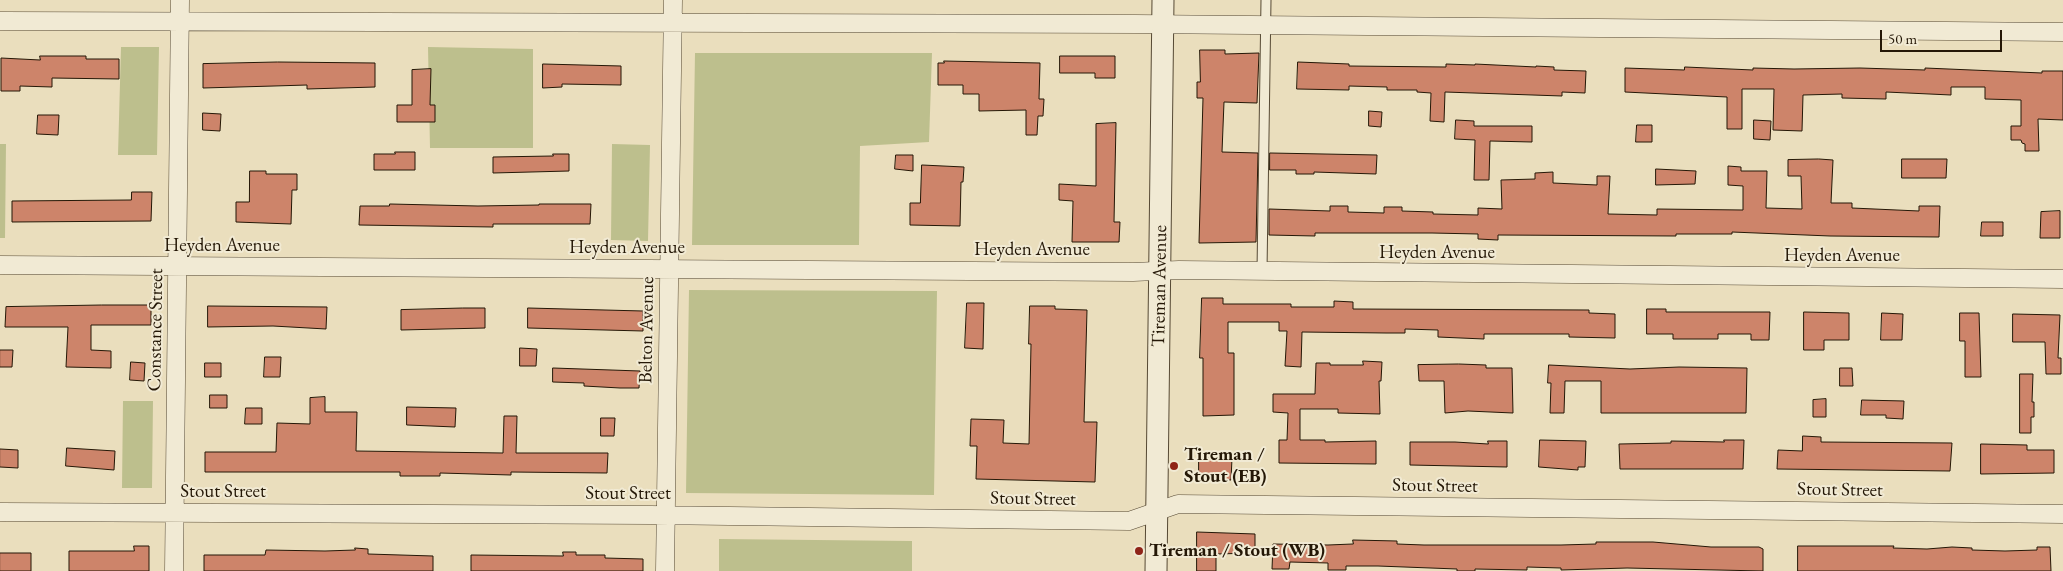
<!DOCTYPE html>
<html>
<head>
<meta charset="utf-8">
<style>
	body { margin:0 }
	#map { position:relative; width:2063px; height:571px; overflow:hidden; background:#eadebd; font-family:"EB Garamond",serif }
	canvas { display:block }
	.scale { position:absolute; left:1880px; top:30px; width:122px; height:22px; box-sizing:border-box; border:2px solid #241706; border-top:0; padding-left:6px; font-size:15px; line-height:18px; white-space:nowrap; color:#241706; -webkit-text-stroke:4px #f1ead4; paint-order:stroke }
</style>
</head>
<body>
<div id="map">
<canvas width="2063" height="571"></canvas>
<div class="scale">50 m</div>
</div>
<script>
const c = document.querySelector('canvas').getContext('2d');
c.lineJoin = 'round';
function fillPath(path, color) {
  c.fillStyle = color;
  c.fill(path, 'evenodd');
}
function stroke(path, color, width, dash) {
  c.strokeStyle = color;
  c.lineWidth = width;
  c.lineCap = dash ? 'butt' : 'round';
  c.setLineDash(dash || []);
  c.stroke(path);
}
function write(font, color, halo, rows, align = 'center') {
  c.font = font + ' "EB Garamond",serif';
  c.lineWidth = 4;
  c.setLineDash([]);
  c.textBaseline = 'middle';
  c.strokeStyle = halo;
  c.fillStyle = color;
  for (const [text, x, y, turn = 0] of rows) {
    c.save();
    c.translate(x, y);
    c.rotate((+turn || 0) * Math.PI / 180);
    c.textAlign = isNaN(turn) ? turn : align;
    if (halo) c.strokeText(text, 0, 0);
    c.fillText(text, 0, 0);
    c.restore();
  }
}
fillPath(new Path2D(`
	M121,47H159L157,155H118Z
	M428,47L533,49V148H430Z
	M695,53H932L929,142L860,146L859,245H692Z
	M0,144H6L5,238H0Z
	M612,144L650,145L648,241L611,240Z
	M689,290L937,291L934,495L686,493Z
	M123,401H153L152,488H122Z
	M719,539L912,541V571H719Z`), '#bdbf8d');
const building = new Path2D(`
	M1200,50H1225V54L1259,53L1257,103L1224,102L1222,152L1258,153L1256,242L1199,243L1203,98H1197V82H1200Z
	M40,56H86V59H119V79L52,78V87L20,86V91H1V58L40,60Z
	M1060,56H1115V78H1095V73H1060Z
	M944,61L1040,63L1039,99H1044L1043,116H1038L1037,135H1026V110L979,111V94H963V85H938V63H944Z
	M278,62L375,63V87L307,89V85L274,86L203,88V64Z
	M1298,62L1349,64V66L1446,67V64L1475,65V64L1536,67V66L1554,67V70L1586,71L1585,93L1562,92V96L1445,92L1444,122L1430,121L1431,93L1417,92V90H1387V87L1349,86V90L1297,89Z
	M543,64L621,66V85L562,84V87L543,88Z
	M1685,67L1753,70V68L1794,69L1860,68L1925,70V68L2042,73V71H2063V120L2038,119L2039,151H2025V144L2022,143L2021,140H2011V126H2021V100L1985,99V87H1951V95L1886,92V99L1842,98V94L1803,95L1802,131L1773,130L1774,89H1742V129H1727V97L1625,92V68L1684,70Z
	M431,69L430,105H435V122H397V105H412V70Z
	M1369,111L1382,112L1381,127L1369,126Z
	M203,113L221,114L220,131L203,130Z
	M38,115H59L58,135L37,134Z
	M1456,120L1474,121V126H1532V142L1490,141L1489,180H1474L1475,140L1455,139Z
	M1754,120L1771,121L1770,140L1754,139Z
	M1116,123L1114,222H1120L1119,242H1072L1073,201L1059,200V184L1096,186V124Z
	M1637,125H1652V142H1636Z
	M395,152H415V170H374V154H395Z
	M1270,153L1377,155L1376,174L1314,172V174H1296V170H1270Z
	M553,154H569V171L493,173V157L553,156Z
	M896,155H913V171L895,169Z
	M1819,159L1833,160L1831,203H1852V208L1919,211V206H1940L1939,237L1830,236L1732,232V234H1676V236L1498,235V240L1478,239V234L1432,233H1315V236L1269,235V209L1330,211V206H1348V212L1384,213V207H1402V211L1433,212V214L1478,215V208L1502,209L1501,180L1535,179V173L1553,172V183L1597,185V176H1610L1608,214L1657,215V209L1743,210V186L1728,185V166L1741,167V171H1767L1766,208L1802,209L1801,176H1788V160Z
	M1902,159H1947L1946,178H1902Z
	M922,165L964,167L963,182H961L960,226L910,225V203H920Z
	M1656,169L1696,171L1695,184L1656,185Z
	M250,171H266V174H297V190H292L291,224L236,222V202H249Z
	M132,192H152L151,221L12,222V201L131,200Z
	M390,204L478,206L539,205V204H591L590,224H493V227L359,225L360,206H389Z
	M2060,211V238H2040L2041,212Z
	M1982,222H2003V236H1981Z
	M1202,298H1223V304H1291V307H1334V301L1353,302V309L1589,310V313L1615,314V338L1569,337V334H1484V339L1438,337V330L1405,329V333H1386L1302,332L1301,367L1285,366L1287,331H1279V322H1228V353H1234V415L1203,416V358H1200Z
	M967,303H984L983,349L965,348Z
	M102,305H151V325H91V350L111,351V368L66,367L68,327H5L6,307Z
	M208,306L327,307L326,329L273,326L208,327Z
	M1030,306H1055V309L1087,310L1084,422H1097L1095,482L976,479L977,446H970L971,419L1004,420L1003,443L1029,444L1031,344H1029Z
	M463,308H485V328L401,330V310Z
	M528,308L643,311V331L528,328Z
	M1647,309H1666V312H1770L1769,340H1751V334H1718V339H1673V334H1647Z
	M1804,312L1849,313V340H1824V350H1804Z
	M1882,313L1903,314L1902,340H1881Z
	M1960,313H1979L1981,377H1965V341H1960Z
	M2013,314L2060,315L2058,358H2061V374H2046L2045,342H2013Z
	M520,348L537,349L536,366H520Z
	M0,350H13L12,367H0Z
	M265,357H281L280,377H264Z
	M1363,361L1382,362L1381,381H1379L1380,414L1338,413V409H1300V440H1325V442L1376,441V464L1279,463V440H1287L1288,413L1273,412V394H1315L1316,363H1330V365H1363Z
	M131,362L145,363L144,381L130,380Z
	M205,363H221V377H205Z
	M1459,364L1486,365V368H1512L1513,413L1468,411L1445,413L1444,381H1419L1418,365Z
	M1549,365L1630,369L1679,367L1747,368L1746,413H1601V381H1565L1564,413H1550L1551,383H1548Z
	M553,368L640,371L639,388H620L584,386V383L553,382Z
	M1840,368H1852L1853,386H1840Z
	M2020,374H2033L2032,402H2034V417H2031V433H2020Z
	M210,395H227V408H210Z
	M325,397V412H357L356,451L503,453L504,416H517L516,453H608L607,473L511,472V475L440,473V476H400V472H205V452H276L277,423L310,424V398Z
	M1826,399V417H1813V400Z
	M1862,400L1904,401L1903,419L1886,418V415H1861Z
	M407,407L456,408L455,427L407,425Z
	M246,408H262V424H245Z
	M601,418H615L614,436H601Z
	M1803,436L1821,437V442L1952,443L1950,471L1777,469L1778,450L1802,451Z
	M1540,440L1586,441L1585,467H1578V470L1539,467Z
	M1724,440H1744L1743,469H1620L1619,444L1671,443V441L1724,442Z
	M1488,441H1507V467L1410,465V442H1455L1488,444Z
	M1981,444L2027,445V450H2054V473L1981,474Z
	M67,448L115,451L114,470L66,466Z
	M0,449L18,450V468L0,467Z
	M1199,458H1232L1231,480H1199Z
	M1197,532L1255,534V553L1216,554V571H1197Z
	M1353,540L1397,541V544L1424,545H1561L1596,544V542H1653L1711,547H1759L1763,549V571L1627,568L1561,570V568L1527,567V570L1475,569V571H1457V569L1378,566H1346V570H1328V563L1290,562L1289,569H1272L1273,544L1328,545L1353,544Z
	M134,546H149V571H69V551H134Z
	M1798,546H1894L1893,548L1927,549L1952,547L1972,548V550L2005,551L2037,550V547H2050L2051,571H1798Z
	M355,548L368,549V554L433,556V571H204V555H265L266,550L325,551L355,550Z
	M563,552H576V555H605V558L643,559V571H471V555L563,556Z
	M0,553H31V571H0Z`);
fillPath(building, '#cd846a');
stroke(building, '#241706', 1);
const service = new Path2D(`
	M1262,271L1266,0`);
const minor = new Path2D(`
	M0,21L1135,24L2063,32
	M0,265L1133,272L1179,270L2063,279
	M0,512L650,515L1129,521L1178,504L2063,514
	M174,571L180,0
	M665,571L673,0`);
const tertiary = new Path2D(`
	M1156,571L1163,0`);
stroke(service, '#564934', 11);
stroke(minor, '#564934', 19);
stroke(tertiary, '#564934', 23);
stroke(service, '#f1ead4', 9);
stroke(minor, '#f1ead4', 18);
stroke(tertiary, '#f1ead4', 21);
for (const [x, y, r, color] of [
	[1174,466,5,"#8f2418"],
	[1139,551,5,"#8f2418"]
]) {
  const dot = new Path2D();
  dot.arc(x, y, r, 0, 2 * Math.PI);
  c.fillStyle = color;
  c.fill(dot);
  stroke(dot, '#f1ead4', 2);
}
write('19px', '#241706', '#f1ead4', [
	["Heyden Avenue",222,246],
	["Heyden Avenue",627,248],
	["Heyden Avenue",1032,250],
	["Heyden Avenue",1437,253],
	["Heyden Avenue",1842,256],
	["Tireman Avenue",1160,286,-89],
	["Constance Street",156,330,-89],
	["Belton Avenue",647,330,-89],
	["Stout Street",1435,486,1],
	["Stout Street",1840,490,1],
	["Stout Street",223,492],
	["Stout Street",628,494],
	["Stout Street",1033,499,1]
]);
write('bold 19px', '#241706', '#f1ead4', [
	["Tireman /",1184,455],
	["Stout (EB)",1184,477],
	["Tireman / Stout (WB)",1149,551]
], 'left');
</script>
</body>
</html>
